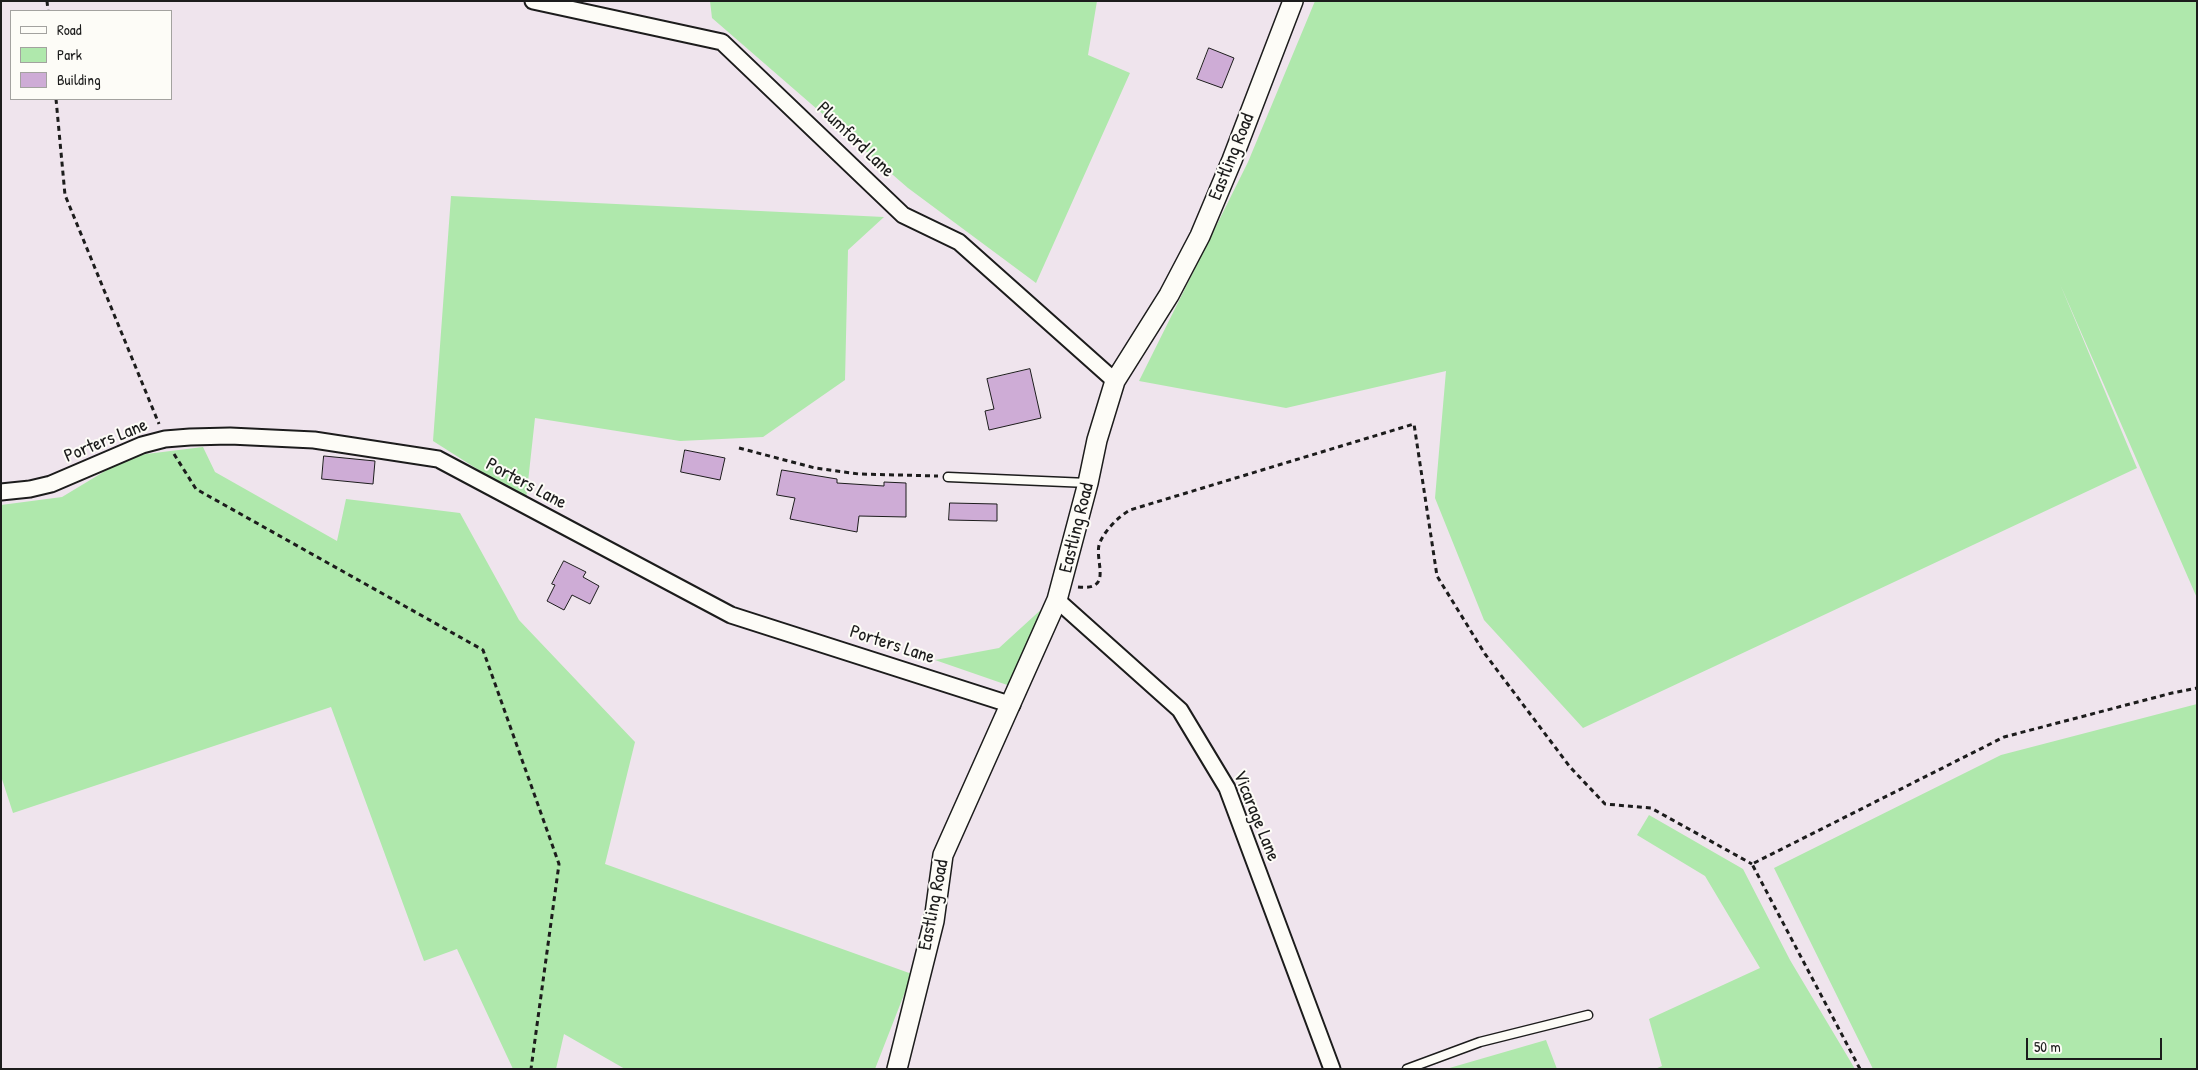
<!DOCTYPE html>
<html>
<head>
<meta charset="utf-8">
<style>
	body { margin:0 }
	#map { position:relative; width:2198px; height:1070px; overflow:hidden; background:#efe4ed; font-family:"Patrick Hand",sans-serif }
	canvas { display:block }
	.frame { position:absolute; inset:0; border:2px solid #1c1c1c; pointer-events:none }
	.legend { position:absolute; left:10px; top:10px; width:162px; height:90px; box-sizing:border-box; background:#fdfcf7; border:1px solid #a3a29f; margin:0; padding:6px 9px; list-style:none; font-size:15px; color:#1c1c1c }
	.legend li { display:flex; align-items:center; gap:10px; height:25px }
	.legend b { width:25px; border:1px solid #a3a29f }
	.scale { position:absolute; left:2026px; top:1038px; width:136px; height:22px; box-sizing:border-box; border:2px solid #1c1c1c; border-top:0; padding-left:6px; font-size:15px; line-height:18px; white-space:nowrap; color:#1c1c1c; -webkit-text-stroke:4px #fdfcf7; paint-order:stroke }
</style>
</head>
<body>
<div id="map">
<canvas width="2198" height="1070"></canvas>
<div class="frame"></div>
<ul class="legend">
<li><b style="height:6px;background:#fdfcf7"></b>Road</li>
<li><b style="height:14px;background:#afe8ac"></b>Park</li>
<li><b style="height:14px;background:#ceacd6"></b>Building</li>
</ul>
<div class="scale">50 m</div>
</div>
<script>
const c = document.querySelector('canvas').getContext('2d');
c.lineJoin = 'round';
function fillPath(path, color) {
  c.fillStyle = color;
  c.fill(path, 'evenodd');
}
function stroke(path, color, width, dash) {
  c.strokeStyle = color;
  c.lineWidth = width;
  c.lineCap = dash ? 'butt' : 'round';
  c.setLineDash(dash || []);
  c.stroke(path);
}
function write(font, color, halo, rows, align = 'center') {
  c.font = font + ' "Patrick Hand",sans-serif';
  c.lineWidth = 4;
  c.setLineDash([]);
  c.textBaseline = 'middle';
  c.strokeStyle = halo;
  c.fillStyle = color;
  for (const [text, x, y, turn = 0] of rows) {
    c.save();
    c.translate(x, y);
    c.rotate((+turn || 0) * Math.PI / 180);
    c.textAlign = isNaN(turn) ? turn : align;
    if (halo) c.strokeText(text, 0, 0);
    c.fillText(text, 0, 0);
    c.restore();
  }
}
fillPath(new Path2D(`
	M710,1H1097L1088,55L1130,73L1036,283L908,188L712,18Z
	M1315,1H2197V598L2060,284L2137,468L1583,728L1484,620L1435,498L1446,371L1286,408L1139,381L1248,162Z
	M451,196L884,217L848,250L845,380L763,437L680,441L535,418L526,500L433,441Z
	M203,447L215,472L337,541L346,499L460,513L519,620L635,742L605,864L912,974L875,1069H625L564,1034L556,1069H513L457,949L424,961L331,707L13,813L1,776V505L62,497L130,456Z
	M1045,606L1013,687L935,660L999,648Z
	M2197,704V1069H1873L1774,868L2001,755Z
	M1649,815L1743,869L1790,960L1855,1069H1655L1662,1066L1649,1019L1760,968L1705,876L1637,835Z
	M1546,1040L1557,1069H1446Z`), '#afe8ac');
const building = new Path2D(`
	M1209,48L1234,58L1222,88L1197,79Z
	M1030,369L1041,418L989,430L985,411L994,409L987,379Z
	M685,450L725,458L720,480L681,472Z
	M324,456L375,461L373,484L322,479Z
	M782,470L837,479V483L884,486V482L906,483V517L859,516L857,532L790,519L795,498L777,495Z
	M950,503L997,504V521L949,520Z
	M564,561L586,572L583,577L599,586L590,604L572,595L564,610L547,601L555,585L552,584Z`);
fillPath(building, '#ceacd6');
stroke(building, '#1c1c1c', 1);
const service = new Path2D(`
	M948,477L1088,483
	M1407,1069L1480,1042L1588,1015`);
const minor = new Path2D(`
	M533,1L722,42L903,215L959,242L1115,381
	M1,492L30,489L51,484L142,445L165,439L190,437L230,436L314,440L438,459L731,615L1012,705
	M1057,600L1180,710L1227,788L1332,1069`);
const tertiary = new Path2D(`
	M897,1069L934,921L943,855L1057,600L1088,483L1097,440L1115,381L1169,295L1200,236L1232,160L1293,1`);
stroke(service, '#1c1c1c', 11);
stroke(minor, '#1c1c1c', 19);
stroke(tertiary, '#1c1c1c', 22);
stroke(new Path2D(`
	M47,1L48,11
	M56,99L65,195L159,424
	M739,448L815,468L859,474L938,476
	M174,454L196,489L483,650L559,864L531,1069
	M1078,587C1113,591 1095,563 1099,545C1103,532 1118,517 1130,510L1414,424L1437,576L1485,654L1570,767L1605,804L1651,808L1752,864
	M1860,1069L1752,864L2004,737L2172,693L2197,688`), '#1c1c1c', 3, [5, 4]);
stroke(service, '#fdfcf7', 8);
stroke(minor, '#fdfcf7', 15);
stroke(tertiary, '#fdfcf7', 19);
write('19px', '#1c1c1c', '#fdfcf7', [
	["Plumford Lane",855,140,44],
	["Eastling Road",1232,157,-68],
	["Porters Lane",106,441,-22],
	["Porters Lane",526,484,28],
	["Eastling Road",1077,528,-76],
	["Porters Lane",892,645,18],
	["Vicarage Lane",1256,816,68],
	["Eastling Road",934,905,-79]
]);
</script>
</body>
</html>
